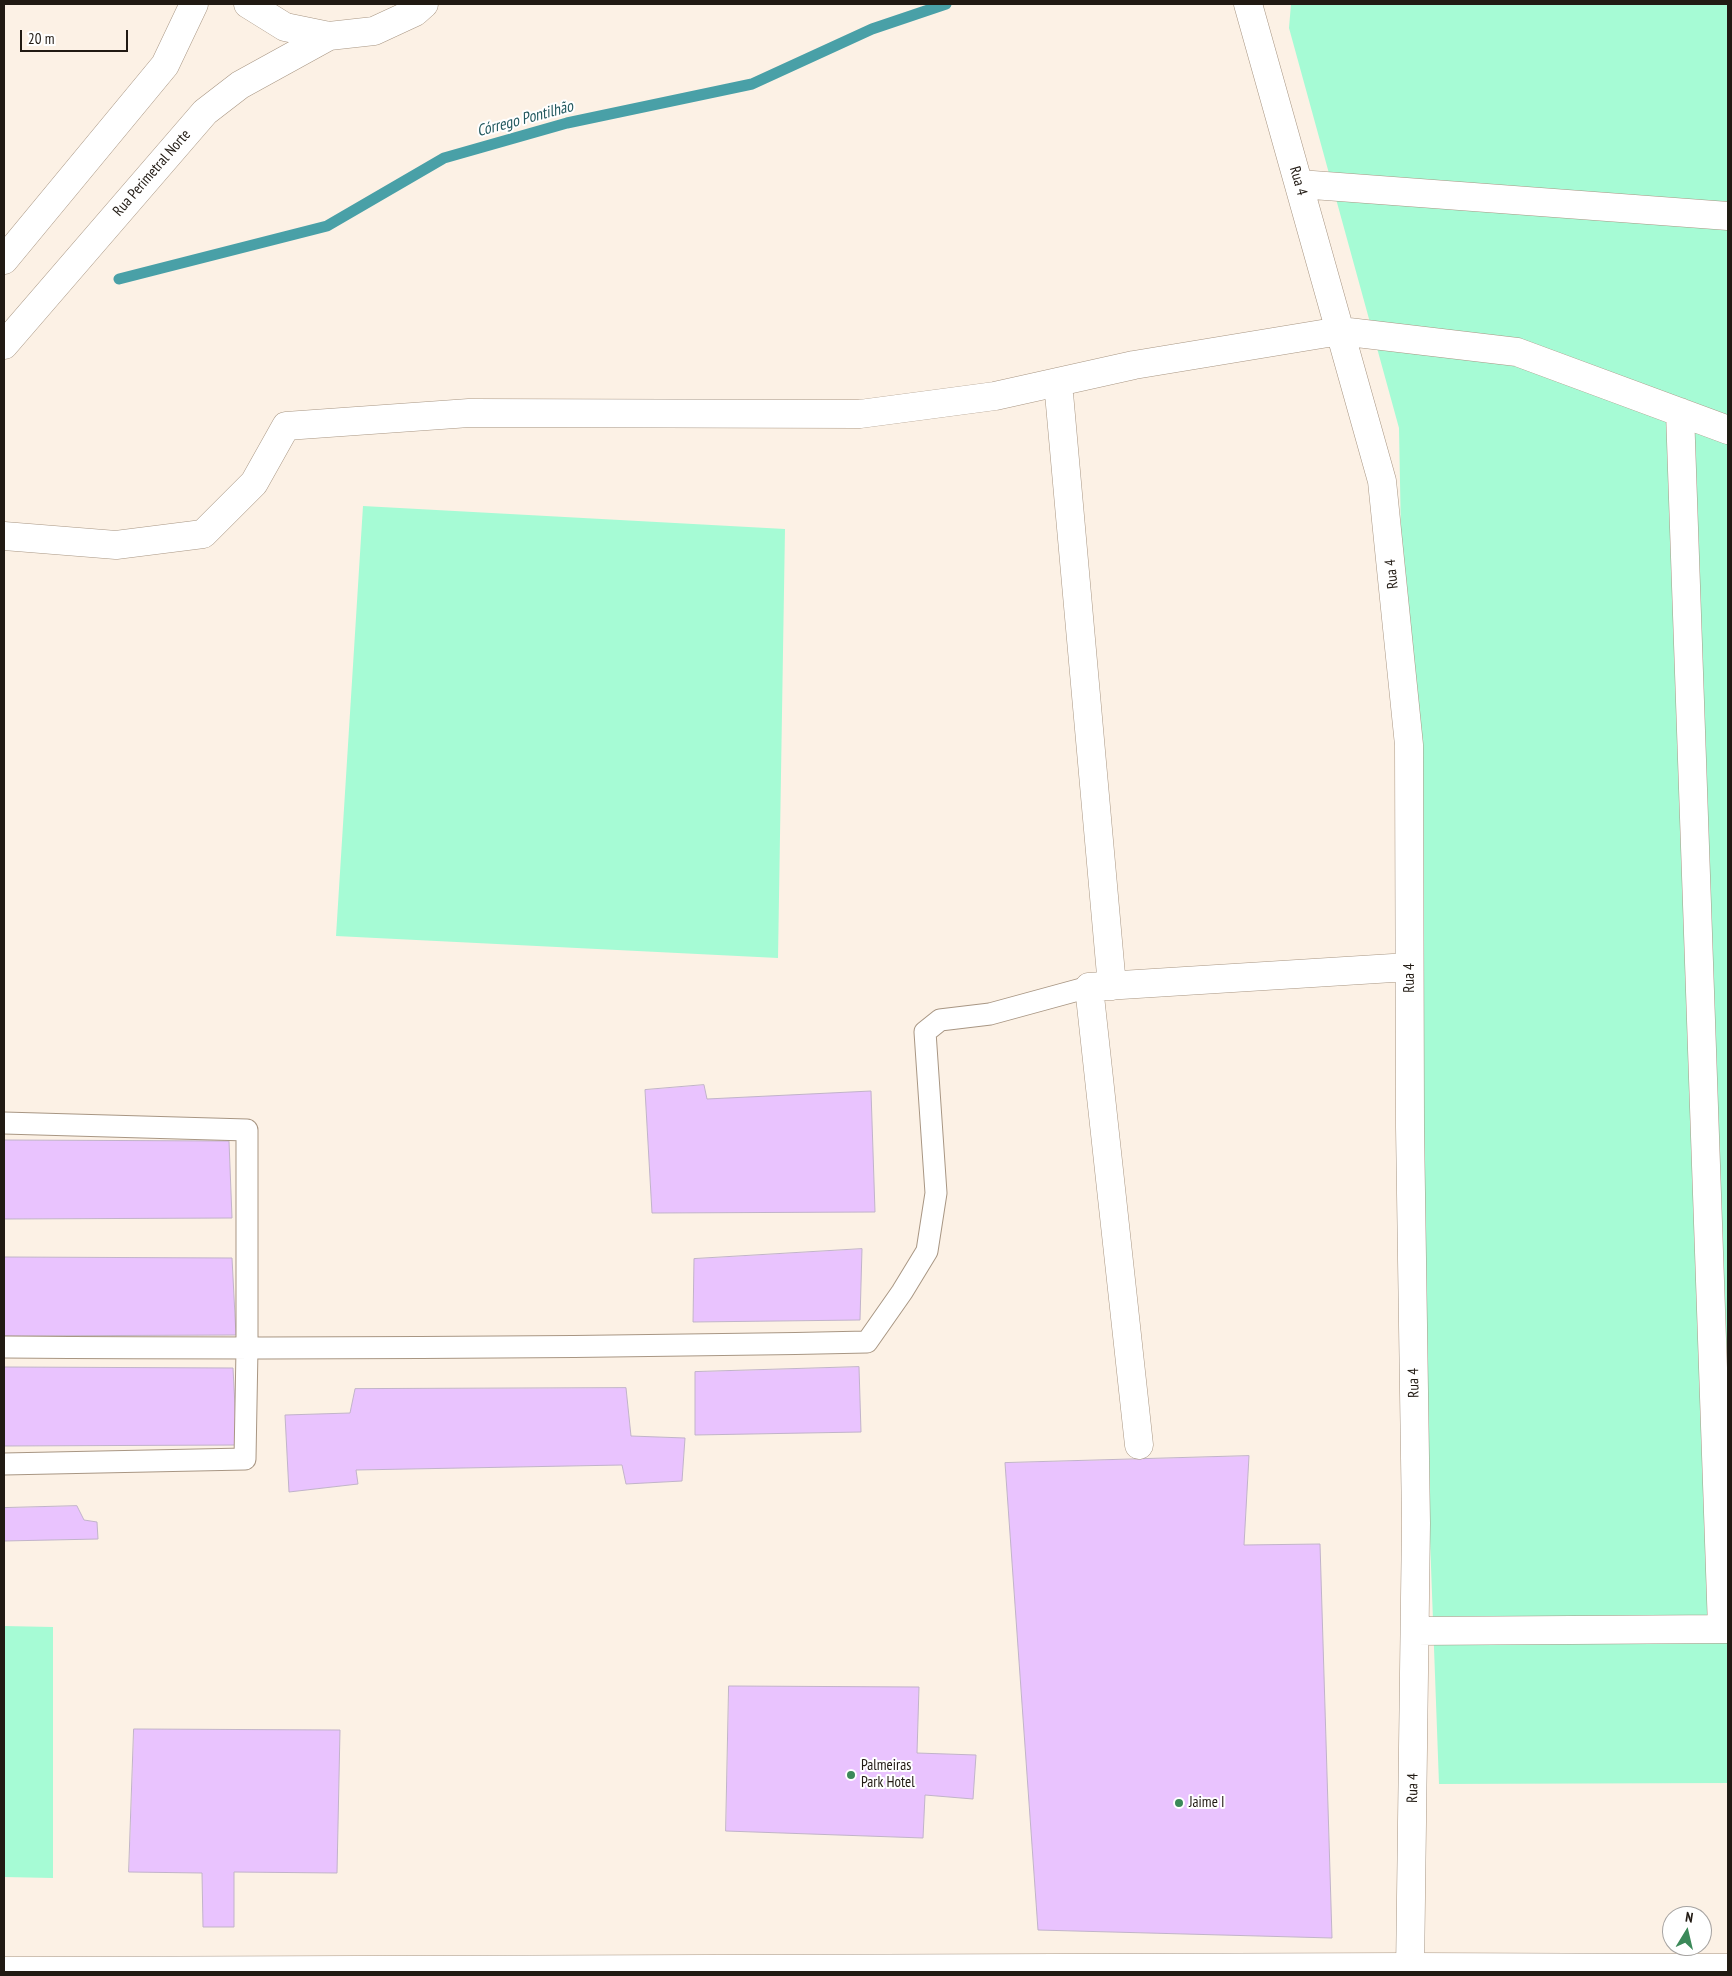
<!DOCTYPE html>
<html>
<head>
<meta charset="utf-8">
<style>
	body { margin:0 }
	#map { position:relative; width:1732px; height:1976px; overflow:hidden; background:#fcf1e5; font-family:"PT Sans Narrow",sans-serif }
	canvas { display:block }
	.frame { position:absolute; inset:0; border:5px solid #211a13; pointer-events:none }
	.north { position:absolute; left:1662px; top:1906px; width:50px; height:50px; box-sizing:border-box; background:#fff; border:1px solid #a6a3a1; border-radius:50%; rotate:9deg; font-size:14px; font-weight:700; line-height:20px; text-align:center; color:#211a13 }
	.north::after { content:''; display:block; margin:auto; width:18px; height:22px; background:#3b8959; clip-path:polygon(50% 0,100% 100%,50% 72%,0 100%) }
	.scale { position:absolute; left:20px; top:30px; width:108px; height:22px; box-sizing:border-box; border:2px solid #211a13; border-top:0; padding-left:6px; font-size:15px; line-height:18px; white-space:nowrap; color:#211a13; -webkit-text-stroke:4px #fff; paint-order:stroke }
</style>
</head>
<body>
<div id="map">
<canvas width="1732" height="1976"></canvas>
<div class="frame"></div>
<div class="north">N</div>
<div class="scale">20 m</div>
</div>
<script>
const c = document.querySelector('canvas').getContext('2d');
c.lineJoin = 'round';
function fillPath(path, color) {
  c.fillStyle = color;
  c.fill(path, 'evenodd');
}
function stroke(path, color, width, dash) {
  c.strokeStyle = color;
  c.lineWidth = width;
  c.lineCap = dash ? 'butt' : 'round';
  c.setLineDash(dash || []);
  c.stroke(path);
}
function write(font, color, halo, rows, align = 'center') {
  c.font = font + ' "PT Sans Narrow",sans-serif';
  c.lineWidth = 4;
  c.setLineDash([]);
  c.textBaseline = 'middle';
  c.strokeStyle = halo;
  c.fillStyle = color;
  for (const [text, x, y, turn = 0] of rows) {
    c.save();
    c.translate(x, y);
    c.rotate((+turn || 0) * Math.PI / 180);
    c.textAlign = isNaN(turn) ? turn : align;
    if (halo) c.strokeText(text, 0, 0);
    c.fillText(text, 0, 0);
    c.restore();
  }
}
fillPath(new Path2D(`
	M1291,4H1728V1783L1439,1784L1409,967L1399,428L1289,28Z
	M363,506L785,529L778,958L336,936Z
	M4,1626L53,1627V1878L4,1877Z`), '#a6fbd5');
stroke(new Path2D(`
	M119,279L327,226L444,158L567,123L752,84L872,29L946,4`), '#49a0a7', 11);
const building = new Path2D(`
	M704,1085L707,1099L871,1091L875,1212L652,1213L645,1090Z
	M4,1140L229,1141L232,1218L4,1219Z
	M862,1249L860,1320L693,1322L694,1259Z
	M4,1257L232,1258L236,1335L4,1336Z
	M4,1367L233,1368L237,1445L4,1446Z
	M859,1367L861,1432L695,1435V1372Z
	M626,1388L631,1436L685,1438L682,1481L626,1484L622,1465L356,1470L358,1484L289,1492L285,1415L350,1413L355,1389Z
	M1249,1456L1244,1545L1320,1544L1332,1938L1038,1930L1005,1463Z
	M77,1506L84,1520L97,1522L98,1539L4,1541V1508Z
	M729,1686L919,1687L917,1753L976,1755L973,1799L925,1795L923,1838L726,1831Z
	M134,1729L340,1730L337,1873L234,1872V1927H203L202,1873L129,1872Z`);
fillPath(building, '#e9c3fe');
stroke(building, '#c1b3c9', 1);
const service = new Path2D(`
	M4,1123L247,1130V1349L245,1459L4,1464
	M4,1347C292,1349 579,1348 867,1342L902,1292L927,1251L936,1193L925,1032L940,1020L990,1014L1089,987`);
const minor = new Path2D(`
	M248,4L285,27L329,36L374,31L415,12L424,4
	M1248,4L1382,481L1409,745L1410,1127L1416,1523L1410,1972
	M1299,184L1728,216
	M4,260L165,65L194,4
	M4,345L205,112L240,85L329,36
	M1058,382L1112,986
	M1680,412L1722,1628
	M4,536L116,545L203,534L254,483L286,426L469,413L860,414L995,396L1134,365L1340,331L1517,352L1728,430
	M1139,1445L1089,987L1409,967
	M1415,1631L1728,1629`);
const secondary = new Path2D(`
	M4,1971L1410,1967L1728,1968`);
stroke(service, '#a89683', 23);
stroke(minor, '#a89683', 29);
stroke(secondary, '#a89683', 29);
stroke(service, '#fff', 21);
stroke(minor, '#fff', 28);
stroke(secondary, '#fff', 28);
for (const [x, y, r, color] of [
	[851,1775,5,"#3b8959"],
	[1179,1803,5,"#3b8959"]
]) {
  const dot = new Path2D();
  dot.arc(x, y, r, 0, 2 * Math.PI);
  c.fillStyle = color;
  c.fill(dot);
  stroke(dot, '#fff', 2);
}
write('15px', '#211a13', '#fff', [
	["Rua Perimetral Norte",152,173,-49],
	["Rua 4",1298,181,74],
	["Rua 4",1392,574,-96],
	["Rua 4",1410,978,-90],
	["Rua 4",1414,1383,-91],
	["Rua 4",1413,1788,-89]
]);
write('15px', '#211a13', '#fff', [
	["Palmeiras",861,1766],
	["Park Hotel",861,1783],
	["Jaime I",1189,1803]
], 'left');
write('italic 16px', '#23595f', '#fff', [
	["Córrego Pontilhão",525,119,-15]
]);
</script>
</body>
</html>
